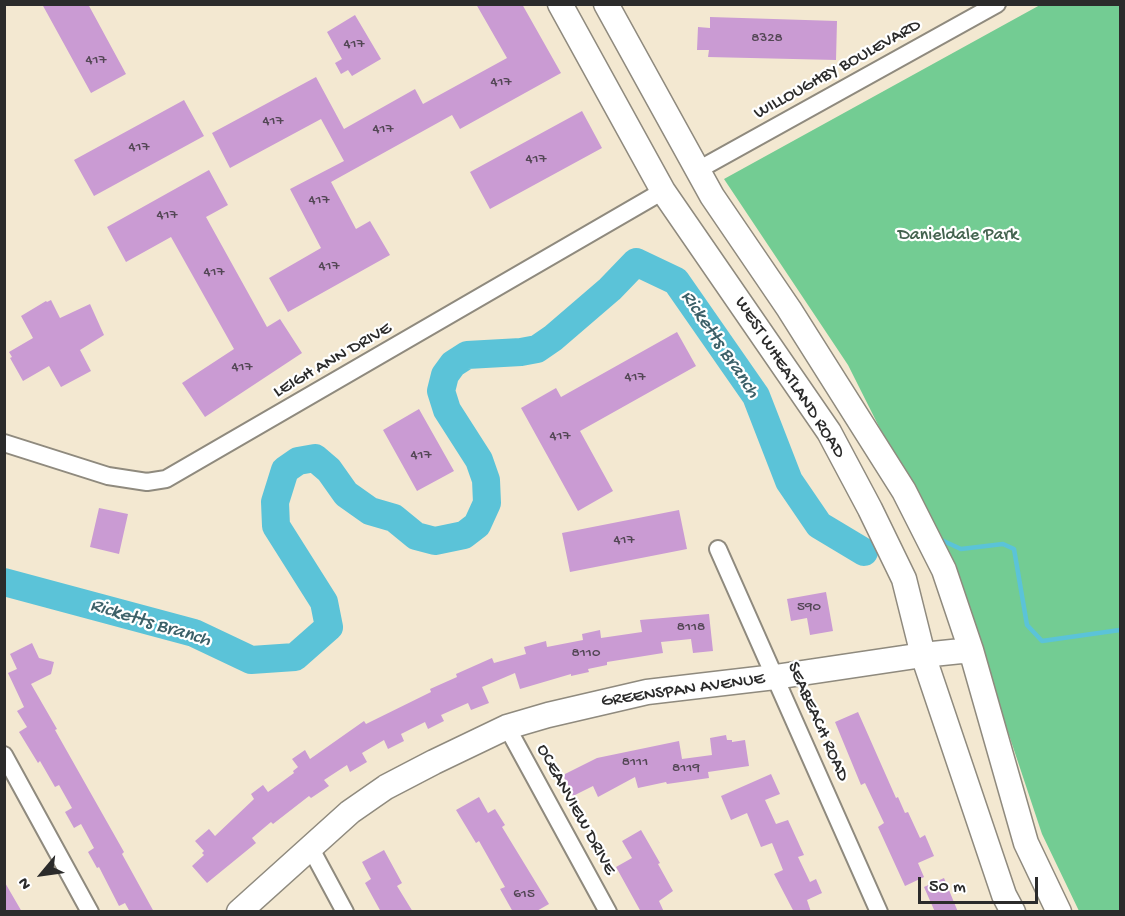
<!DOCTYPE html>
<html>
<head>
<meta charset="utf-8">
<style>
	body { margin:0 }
	#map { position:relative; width:1125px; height:916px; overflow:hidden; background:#f3e8d1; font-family:"Gochi Hand",sans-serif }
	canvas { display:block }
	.frame { position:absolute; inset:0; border:6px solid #2b2b2b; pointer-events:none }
	.north { position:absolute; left:12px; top:844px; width:60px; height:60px; -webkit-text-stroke:4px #fff; paint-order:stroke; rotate:241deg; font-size:16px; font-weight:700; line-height:24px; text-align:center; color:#2b2b2b }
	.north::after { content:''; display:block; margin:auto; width:21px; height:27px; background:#2b2b2b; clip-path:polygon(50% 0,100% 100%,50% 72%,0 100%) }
	.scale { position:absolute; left:918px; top:877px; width:120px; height:27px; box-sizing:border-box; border:3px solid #2b2b2b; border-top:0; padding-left:8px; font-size:18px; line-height:21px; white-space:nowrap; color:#2b2b2b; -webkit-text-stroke:4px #fff; paint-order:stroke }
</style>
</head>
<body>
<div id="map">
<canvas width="1125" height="916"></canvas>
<div class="frame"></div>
<div class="north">N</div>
<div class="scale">50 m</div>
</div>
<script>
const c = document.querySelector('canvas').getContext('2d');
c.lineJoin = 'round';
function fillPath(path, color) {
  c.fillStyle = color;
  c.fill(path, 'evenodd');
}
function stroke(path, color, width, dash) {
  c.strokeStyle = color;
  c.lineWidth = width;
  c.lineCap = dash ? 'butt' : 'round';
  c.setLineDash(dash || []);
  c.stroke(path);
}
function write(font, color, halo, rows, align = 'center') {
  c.font = font + ' "Gochi Hand",sans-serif';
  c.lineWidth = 4.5;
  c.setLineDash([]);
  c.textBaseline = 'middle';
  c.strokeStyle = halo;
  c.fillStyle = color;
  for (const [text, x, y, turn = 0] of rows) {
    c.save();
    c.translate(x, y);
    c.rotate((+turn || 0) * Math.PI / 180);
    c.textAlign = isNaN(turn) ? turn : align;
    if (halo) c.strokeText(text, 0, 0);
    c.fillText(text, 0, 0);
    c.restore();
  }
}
fillPath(new Path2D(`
	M1040,5H1120V911H1079L1042,834L960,588L848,365L724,179Z`), '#73cc93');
stroke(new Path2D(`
	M939,539L961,549L1003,544L1014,549L1027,625L1042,641L1120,630`), '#5bc3d8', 4.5);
stroke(new Path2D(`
	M4,582L194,633L251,660L295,657L329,627L324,602L276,526L275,502L285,470L298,461L315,458L329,470L346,494L370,511L394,518L416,536L435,541L464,535L477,525L487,503L486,480L479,460L447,410L441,391L445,375L453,364L467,355L521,352L537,349L553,338L610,289L636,262L676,281L756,396L789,481L819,525L864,552`), '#5bc3d8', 28);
fillPath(new Path2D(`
	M42,4H88L126,74L91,93Z
	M476,4H522L561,73L460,129L452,115L331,182L356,229L370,221L390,255L288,312L269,278L321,248L290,189L344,161L321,119L230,168L212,133L316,77L344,129L415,89L423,104L507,58Z
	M355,15L381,59L352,76L348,70L341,74L335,63L342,59L327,32Z
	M710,17L837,21L836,60L708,57L709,50H697L698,27L710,28Z
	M184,100L204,136L94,196L74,160Z
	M582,111L602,148L490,209L470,172Z
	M209,170L228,205L206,217L267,327L280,319L302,353L205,417L182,383L234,349L171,237L126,262L107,227Z
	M51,300L60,318L90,304L104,335L80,350L91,371L61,387L49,366L23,381L10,358L12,357L9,352L33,338L21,316L46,301L47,302Z
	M677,332L696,366L580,431L613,491L578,511L521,408L556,388L561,397Z
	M419,409L454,471L417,491L383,430Z
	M99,508L128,514L119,554L90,547Z
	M679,510L687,549L570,572L562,533Z
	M826,592L833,631L810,635L807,618L791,621L787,599Z
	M709,614L713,651L693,653L691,639L661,642L663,653L607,662V665L588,669L589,672L571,676V674L520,689L515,673L482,687L489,703L471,710L468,703L441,715L444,721L428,729L425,722L401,734L404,741L388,749L384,740L362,753L367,762L350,772L347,765L324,780L329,786L311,798L309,796L273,824L271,822L252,838L256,843L207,883L192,866L204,855L202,853L204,851L195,841L209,829L215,836L254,799L251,794L263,785L268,792L294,773L293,771L298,767L292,759L305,750L310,759L364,721L366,724L431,692L430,689L457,677L456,674L492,658L494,663L526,654L524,647L546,641L547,647L583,640L582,634L600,630L601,638L642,632L640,620Z
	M32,643L39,658L54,662L51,674L31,684L57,729L55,730L124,852L122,854L154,912H130L125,903L119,906L99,867L97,868L88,852L94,848L81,824L74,828L65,812L72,808L59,785L55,787L40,761L38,763L19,732L27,727L17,711L24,707L8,673L17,669L10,654Z
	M858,712L896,798L898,797L905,813L908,812L920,838L925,835L934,856L918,863L924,877L905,886L878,827L884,823L865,783L861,785L835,722Z
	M726,735L727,740H732V742L745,740L749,766L708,772L709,778L667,784L666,782L638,788L635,777L598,797L593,786L573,796L563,775L597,758L679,741L682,759L712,755L710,738Z
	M771,774L780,794L765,800L776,824L788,820L804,855L798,857L810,882L816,879L822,893L807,900L811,912H794L774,874L783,870L772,843L761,847L747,813L731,820L721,796Z
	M479,797L488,813L495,809L505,825L502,827L549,904L535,912H513L500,889L505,887L479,841L476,843L456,810Z
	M641,830L660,863L658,864L673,891L659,901L664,912H641L616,867L632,858L622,841Z
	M384,850L402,883L397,886L413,912H381L365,883L371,879L362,862Z
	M944,878L958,912H935L924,887Z
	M4,881L22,912H4Z`), '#ca9bd3');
const street = new Path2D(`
	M698,170L997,4
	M4,443L108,476L147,482L166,479L663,191
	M718,549L879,912
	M507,727L608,912
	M4,755L90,912
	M310,847L345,912`);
const secondary = new Path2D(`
	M560,4L663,191L829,432L870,509L904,579L923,655L1004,895L1013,912
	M606,4L712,196L789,309L904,491L944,570L971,650L1026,843L1059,912
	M239,912L350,812L386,787L434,762L507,727L548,715L647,692L775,677L923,655L971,650`);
stroke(street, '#8f8a7e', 20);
stroke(secondary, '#8f8a7e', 27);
stroke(street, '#fff', 16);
stroke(secondary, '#fff', 24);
write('15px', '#534755', null, [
	["8328",767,39],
	["417",354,45],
	["417",96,61],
	["417",501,83],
	["417",273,122],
	["417",383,130],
	["417",139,148],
	["417",536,160],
	["417",319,201],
	["417",167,216],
	["417",329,267],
	["417",214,273],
	["417",242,368],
	["417",635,378],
	["417",560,437],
	["417",421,456],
	["417",624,541],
	["590",809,608],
	["8118",691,628],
	["8110",586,654],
	["8111",635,763],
	["8119",686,769],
	["615",524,895]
]);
write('18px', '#2b2b2b', '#fff', [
	["WILLOUGHBY BOULEVARD",838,70,-29],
	["LEIGH ANN DRIVE",333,361,-30],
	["WEST WHEATLAND ROAD",789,378,57],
	["GREENSPAN AVENUE",683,691,-8],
	["SEABEACH ROAD",817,722,66],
	["OCEANVIEW DRIVE",575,810,61]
]);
write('18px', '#44634f', '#fff', [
	["Danieldale Park",958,236]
]);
write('italic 20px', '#3c6068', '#fff', [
	["Ricketts Branch",719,345,56],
	["Ricketts Branch",150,624,17]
]);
</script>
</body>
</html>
